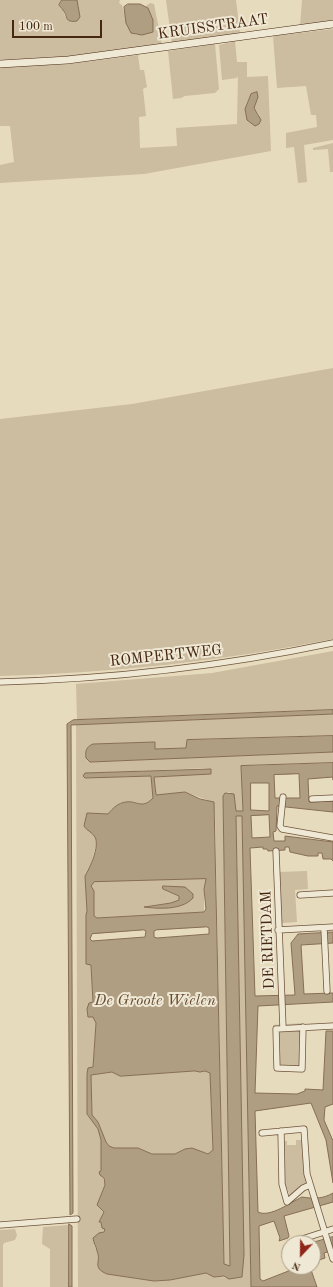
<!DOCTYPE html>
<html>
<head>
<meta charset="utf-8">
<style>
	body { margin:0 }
	#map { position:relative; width:333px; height:1287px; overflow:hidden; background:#e7dbbd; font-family:"Old Standard TT",serif }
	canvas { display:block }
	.north { position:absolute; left:281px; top:1235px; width:40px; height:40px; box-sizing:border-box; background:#efe8d4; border:1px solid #ab9b86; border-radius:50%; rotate:202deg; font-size:11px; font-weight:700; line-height:16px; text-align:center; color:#462711 }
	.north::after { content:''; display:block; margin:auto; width:14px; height:18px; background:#8f2418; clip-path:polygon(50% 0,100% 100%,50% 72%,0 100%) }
	.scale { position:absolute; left:12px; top:20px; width:90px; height:18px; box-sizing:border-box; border:2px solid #462711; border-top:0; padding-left:5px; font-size:12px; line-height:14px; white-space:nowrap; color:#462711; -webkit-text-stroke:3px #efe8d4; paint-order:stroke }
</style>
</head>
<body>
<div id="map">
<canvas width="333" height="1287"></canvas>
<div class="north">N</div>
<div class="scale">100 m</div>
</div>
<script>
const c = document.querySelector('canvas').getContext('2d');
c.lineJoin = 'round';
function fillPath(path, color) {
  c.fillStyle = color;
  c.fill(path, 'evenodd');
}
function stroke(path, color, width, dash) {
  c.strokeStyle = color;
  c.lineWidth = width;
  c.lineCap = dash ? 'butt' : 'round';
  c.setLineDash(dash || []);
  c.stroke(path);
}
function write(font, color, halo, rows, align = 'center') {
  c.font = font + ' "Old Standard TT",serif';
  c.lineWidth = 4;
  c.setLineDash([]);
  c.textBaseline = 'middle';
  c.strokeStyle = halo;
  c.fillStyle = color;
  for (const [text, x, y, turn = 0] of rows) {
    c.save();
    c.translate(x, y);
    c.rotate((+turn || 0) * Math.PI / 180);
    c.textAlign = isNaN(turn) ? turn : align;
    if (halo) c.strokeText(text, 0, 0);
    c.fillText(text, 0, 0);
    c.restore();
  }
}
fillPath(new Path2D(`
	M0,0H62L59,5L63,10L65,17L79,9L77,0H120L119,3L122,5L124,13L136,35L149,33L148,8L146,6L150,3L154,4L162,45L63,57L0,60Z
	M166,0H236L240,34L172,44Z
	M302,0H333V21L300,26Z
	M333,29V140L304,145L307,182L298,183L294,147L286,148V133L317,127L316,115H311L306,86L277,88L273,36Z
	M235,41L237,62H247V77L268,76L271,151L144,174L0,183V165L14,162L10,126H0V67L69,64L138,55L140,70H144L147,87L143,89L146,116L139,117L140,148L177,146L176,128L237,124L238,76L237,78L222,80L219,45ZM251,94L258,99L254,103V108L260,116L245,114L247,103Z
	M215,44L219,89L215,93L185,96L181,98L173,99L168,51Z
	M333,143V172H330L328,149L313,150V148Z
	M333,368V639C223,661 112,673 0,676V419L132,404Z
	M333,651V710L77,720L76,684L212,673Z
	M333,714V736L187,740V748L155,749L154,742L93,744L90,746L87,760L90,762L333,752V763L241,766L243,811H236L230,792L225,793L223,796L230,1266L224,1264L215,814L213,802L185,792L156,795L154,777L209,768L86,773L85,778L151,776L153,798C142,810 136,800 126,802C118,803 113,808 108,814L87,813L90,831L96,838V845L86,883L87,911L86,915V964L91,965L93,1002L89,1003L96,1023L93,1068H88L87,1114L98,1129L101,1140V1172L105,1185L97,1205L104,1213L99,1222H101L102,1227L105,1229L94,1245L107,1274L154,1281L170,1280L206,1273L214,1277L240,1278L243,1273L236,816H243L251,1287H78L76,724Z
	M307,871L308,889L295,890L297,922L282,923L279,872Z
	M206,879L204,889V912L97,918L94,916V891L91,886L93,882ZM163,886L185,888L178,907L145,908L146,906L171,903L179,900V896L163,889Z
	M303,1023L300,1072L274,1071L273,1025Z
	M195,1071L200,1072L205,1071L210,1073L213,1150L208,1154L192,1148L185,1149L175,1154H152L138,1148H114L109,1146L106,1142L98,1122L92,1115L91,1075L112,1072L120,1075Z
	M296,1140H302L307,1183L291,1198L285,1184L283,1141H287V1145H296Z
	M68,1225L69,1287H50V1249L42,1244L43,1227Z
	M15,1229L17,1235L15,1240L4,1243L3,1245V1287H0V1230Z`), '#ccbca0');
const water = new Path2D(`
	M62,0H77L80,17L77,21C64,23 68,16 63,10C62,8 60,7 59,5Z
	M128,4H140L148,8L153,20V32L142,35L131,33L126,23L124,7Z
	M257,92L258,97L254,108L261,120L259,124L255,126L247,120L245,109L251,94Z
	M333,710V714L71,725L73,1213L70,1215L67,724L73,720Z
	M333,736V752L90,762L86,758C85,751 86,747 93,744L155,742V749L186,748L187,740Z
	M333,763V780V777L308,779L309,802L333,801V812L277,806L276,831L273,832L274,841H285V836L333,842V861L331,859H323L322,853H318V856H308L290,852L289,847H285V850L268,851L267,849H263V847L250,848L255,996L295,995L291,943L298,934L333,932V943L301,945L304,994L333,993V1002L258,1006L255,1093L297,1094L305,1091V1089L323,1090L326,1031H333V1104L325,1107L324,1120L333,1141V1183L326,1140L311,1103L255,1111L258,1212C270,1218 291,1202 302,1197C313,1199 323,1199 333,1193V1202L284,1216L289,1236L288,1238L279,1241L280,1238L274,1221L259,1226L260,1279L263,1281L291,1270V1267H310L317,1287H251L242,816H236L244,1255L242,1277L229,1279L224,1276L214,1277L206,1273L170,1280L154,1281L107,1274C91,1267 102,1262 97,1251C96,1246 94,1244 93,1238L99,1233L104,1232L105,1229L102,1228L101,1222H99L104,1212L97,1205L105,1185L104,1178L100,1175L99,1172L101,1171V1140L98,1129L87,1114V1074L88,1068L93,1067L96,1023L93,1017H88L87,1009L89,1003L93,1002L91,965L86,964V915L87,911L85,876C90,868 100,846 95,837C92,832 86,830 84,826L87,813L108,814C113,808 118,803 126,802C136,800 142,810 153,798L151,776L85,778L83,776L85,773L211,769V774L154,777L156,795L185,792L200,799L214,802L224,1264L230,1266L223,796L225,793L234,794L236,811H243L241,766ZM299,774L300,798H275L274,775ZM251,783H269V811L251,810ZM269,815L270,837L252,838L251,816ZM206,879L204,889L206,909L204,912L97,918L94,916V891L91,886L94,882ZM207,927L209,928V934L157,938L154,937V931L156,930ZM144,930L146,931L145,937L92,941L90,939L92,934ZM195,1071L200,1072L205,1071L210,1073L213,1150L208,1154L192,1148L185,1149L175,1154H152L138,1148H114L109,1146L106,1142L98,1122L92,1115L91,1075L112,1072L120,1076Z
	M163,886L185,887L193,894V898C182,910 160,909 144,907L171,903L179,900V896L163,889Z
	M69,1224L72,1226V1287H69Z
	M333,1237V1250L324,1253L325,1258L313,1262V1243H311Z`);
fillPath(water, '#b09e83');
stroke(water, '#866e55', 1);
const street = new Path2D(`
	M0,682C111,679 224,666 333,643
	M283,797L280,826L282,829L333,838
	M312,799L333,798
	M276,851L283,1028
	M300,895L333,893
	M324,928L327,991
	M278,930L333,927
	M303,1027L302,1069L277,1068L276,1029L333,1026
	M281,1131L282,1184L287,1202L303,1188L310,1185
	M262,1133L304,1129L307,1174L333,1259
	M0,1225L77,1219
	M293,1242L333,1229`);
const secondary = new Path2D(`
	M0,64L68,60L333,24`);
stroke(street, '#6e543c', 7);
stroke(secondary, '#462711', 8);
stroke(street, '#efe8d4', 5.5);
stroke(secondary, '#efe8d4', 7);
write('15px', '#462711', '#efe8d4', [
	["KRUISSTRAAT",213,27,-8],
	["ROMPERTWEG",166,656,-6],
	["DE RIETDAM",268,940,-92]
]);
write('italic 16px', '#664b33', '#efe8d4', [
	["De Groote Wielen",155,1001]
]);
</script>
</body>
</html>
